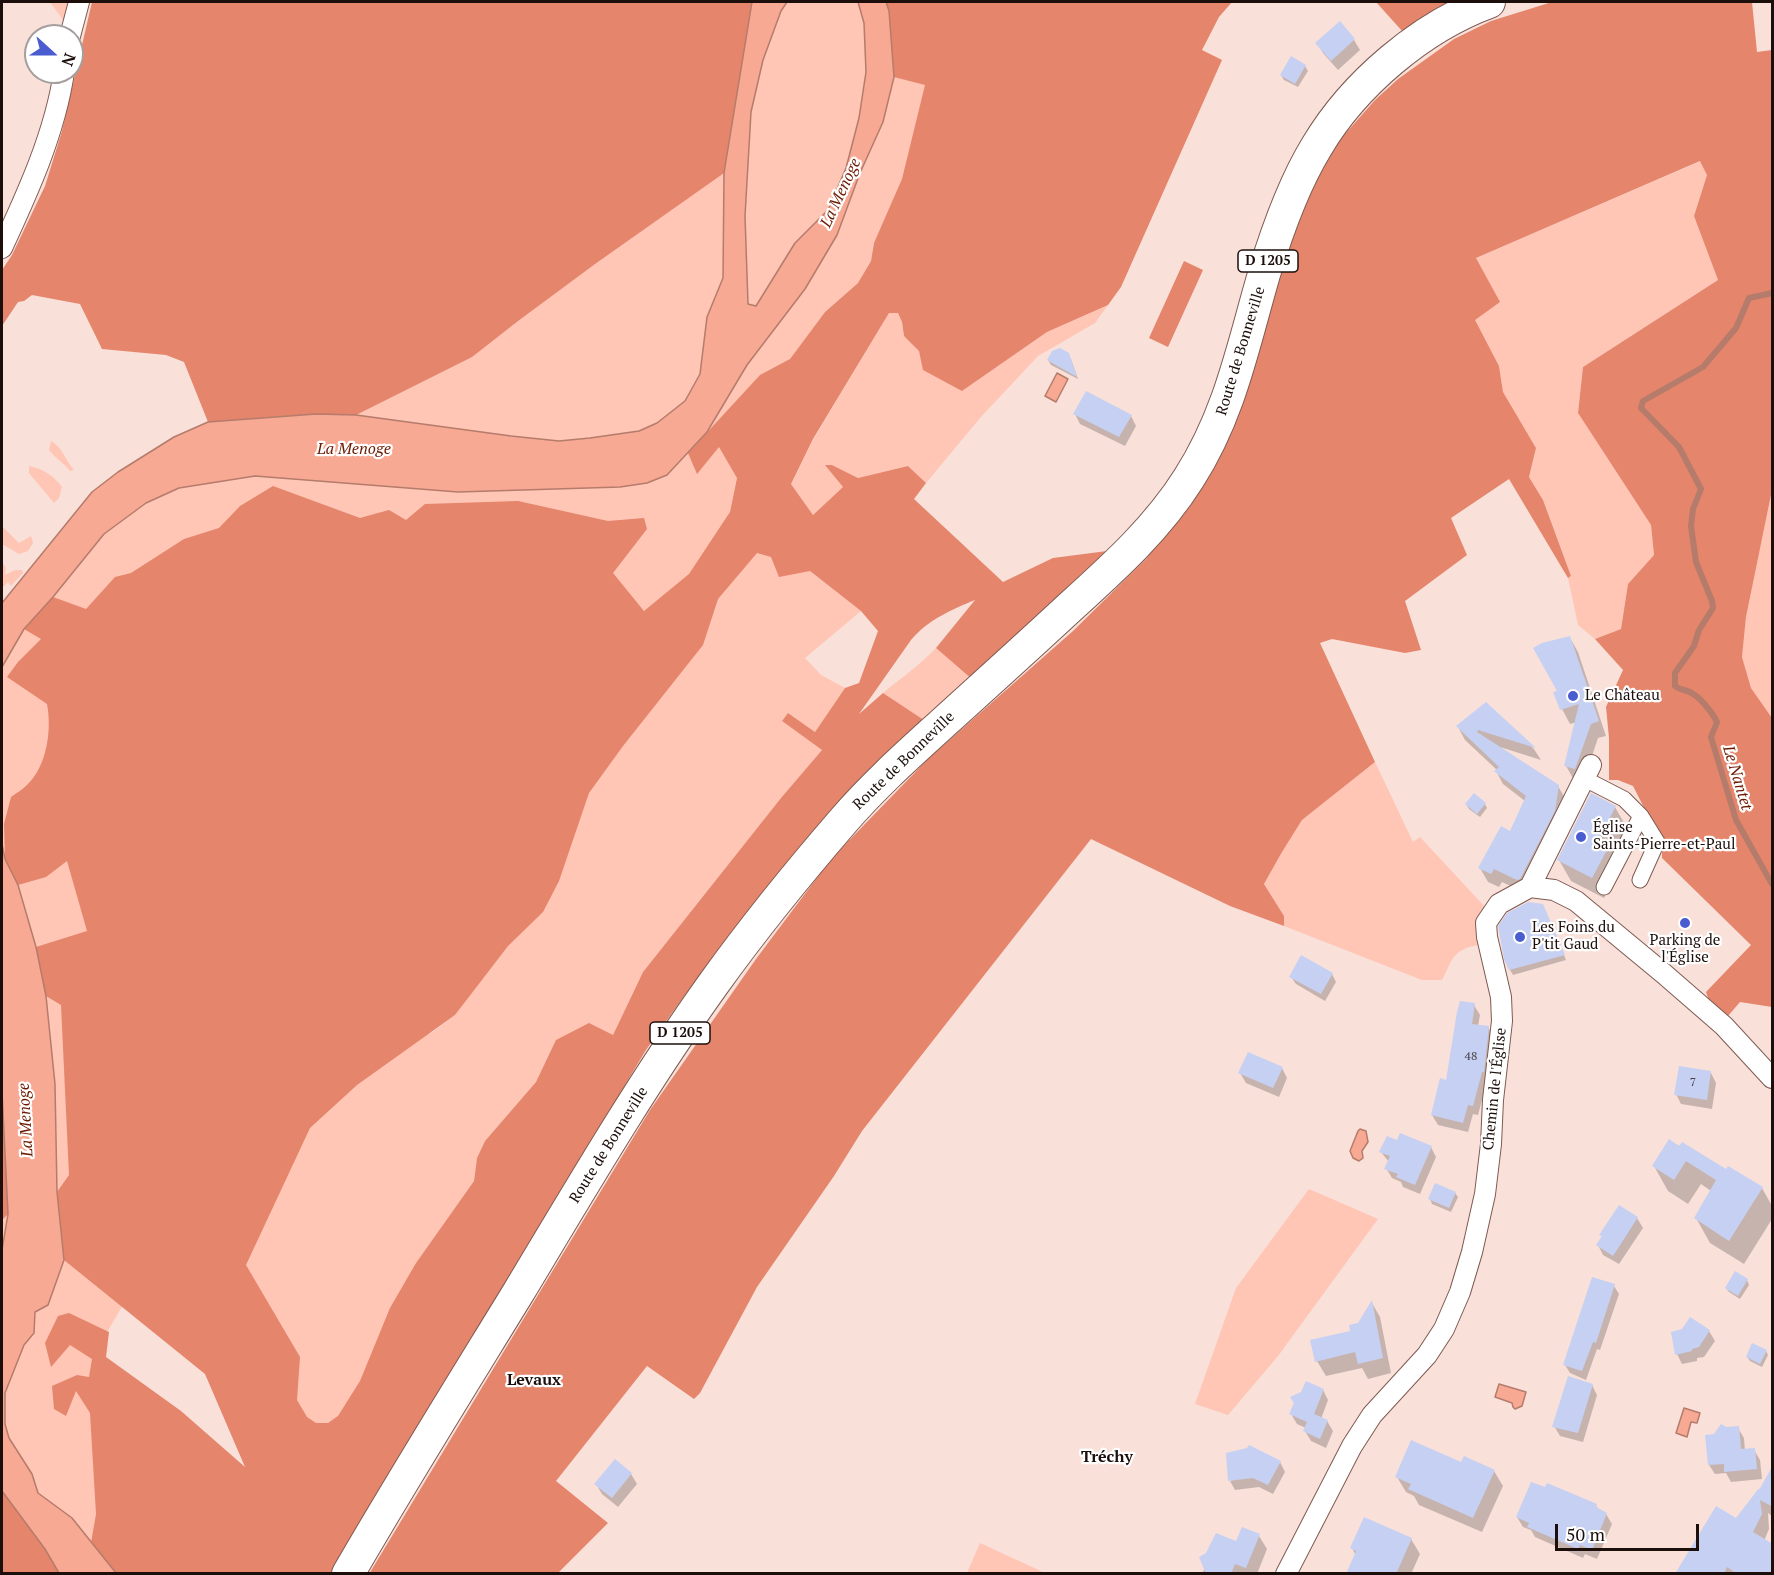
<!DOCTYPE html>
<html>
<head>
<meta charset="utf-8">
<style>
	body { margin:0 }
	#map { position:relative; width:1774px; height:1575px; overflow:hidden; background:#f9e0d9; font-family:"PT Serif",serif }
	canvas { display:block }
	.frame { position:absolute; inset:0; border:3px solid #1c0f0b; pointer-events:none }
	.north { position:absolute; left:24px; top:24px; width:60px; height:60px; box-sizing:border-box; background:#fff; border:2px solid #a49f9d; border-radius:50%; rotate:111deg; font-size:16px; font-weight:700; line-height:24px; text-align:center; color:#1c0f0b }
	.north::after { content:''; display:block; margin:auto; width:21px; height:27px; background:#495cd0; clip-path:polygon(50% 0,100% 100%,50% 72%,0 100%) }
	.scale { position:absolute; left:1555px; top:1524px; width:144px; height:27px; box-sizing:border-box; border:3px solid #1c0f0b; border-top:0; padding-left:8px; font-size:18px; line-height:21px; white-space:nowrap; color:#1c0f0b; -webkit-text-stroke:4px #fff; paint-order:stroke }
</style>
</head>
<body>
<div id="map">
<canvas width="1774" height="1575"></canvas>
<div class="frame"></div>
<div class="north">N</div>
<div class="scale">50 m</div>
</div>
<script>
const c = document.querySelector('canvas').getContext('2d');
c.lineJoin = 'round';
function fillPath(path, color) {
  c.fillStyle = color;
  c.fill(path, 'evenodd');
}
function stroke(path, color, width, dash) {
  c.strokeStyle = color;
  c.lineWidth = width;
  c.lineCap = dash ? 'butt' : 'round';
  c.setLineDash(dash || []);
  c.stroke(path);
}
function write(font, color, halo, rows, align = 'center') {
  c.font = font + ' "PT Serif",serif';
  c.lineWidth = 4.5;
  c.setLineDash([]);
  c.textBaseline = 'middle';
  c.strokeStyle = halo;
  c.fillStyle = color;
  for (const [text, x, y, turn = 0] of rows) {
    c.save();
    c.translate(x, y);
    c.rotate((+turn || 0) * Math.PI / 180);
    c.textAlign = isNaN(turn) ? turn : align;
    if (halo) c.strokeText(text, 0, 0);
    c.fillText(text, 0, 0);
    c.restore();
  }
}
fillPath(new Path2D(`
	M50,2H70L63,20Z
	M559,2H1119L874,243L871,261L858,283L825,312L790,359L737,478L730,512L771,557L810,571L861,611L805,658L821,675L845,688L815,732L788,713L782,721L822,750L781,798L643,972L613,1035L557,1040L536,1082L485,1141L477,1158L474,1181L416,1263L320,1483L236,1281L319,1096L434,1031L455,1015L464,1003L644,611L613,574L127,1298L93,1356L130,1573H2V603L92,492L118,472L174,437L223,417Z
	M1701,161L1707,175L1694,216L1718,280L1583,367L1578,413L1651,525L1654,555L1628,584L1621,629L1595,639L1578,625L1568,578L1571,576L1543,500L1529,477L1536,448L1503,392L1499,366L1474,320L1499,302L1476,258Z
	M1108,305L1095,323L1038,356L980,418L926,483L908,466L858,478L832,465H826L843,487L813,515L791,484L813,440L889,313H898L902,322L904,336L962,391L1047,332Z
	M51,441C63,448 65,460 74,470L70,471C64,463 55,458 49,450Z
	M29,466C43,469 53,475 62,487L59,498L54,503L29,473Z
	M1772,490V718L1751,688L1742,657L1746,617Z
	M2,526L19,543L31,536L33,543L28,551L19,554L2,544Z
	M2,562L6,568L5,575L15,570H22L23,573L11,586L8,582L2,588Z
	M936,648L973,680L927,722L883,693C901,678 920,665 936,648Z
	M1375,762L1413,842L1420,837L1484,906L1479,919L1478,945C1452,950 1453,959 1442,980H1422L1284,926V916L1264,884L1282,852L1302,820Z
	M1309,1189L1378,1219L1278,1356L1228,1415L1195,1404L1236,1288Z
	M980,1543L1045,1573H967Z`), '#ffc5b5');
fillPath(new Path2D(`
	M92,2H752L724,173L595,264L518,321L472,357L356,415L316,414L208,422L184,362L166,355L102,349L80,304L32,295L24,301L18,302L2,326V270L12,255L45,186L62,131Z
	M886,2H1232L1219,17L1202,50L1222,60L1121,287L1108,305L1047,332L962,391L923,370L919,351L904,336L902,322L898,313H889L813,439L791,484L813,515L843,487L825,465H832L858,478L908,466L926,483L914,499L1003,582L1053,558L1107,551L973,680L936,648L975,600C951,610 929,619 911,640L859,714L883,693L927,722C905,741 882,759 862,780C781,863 712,955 646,1050L332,1573H116L91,1543L96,1514L90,1413L76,1391L66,1416L54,1409L52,1386L77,1375L89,1377L92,1359L70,1345L51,1367L45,1343L58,1316L69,1313L109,1332L106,1357L181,1411L245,1467L205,1374L64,1260L57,1192L69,1175L61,1005L46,996L36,947L87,931L67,861L46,877L18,885L5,859L4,824L11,797C16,793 22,790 27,785C47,766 52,730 47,704L7,677L18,662L41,639L24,629L53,597L86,609L115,577L131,573L184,539L219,528L240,506L273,486L360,518L389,510L406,520L425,504L518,501L608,521L644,518L647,529L613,573L644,611L689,574L730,512L737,478L719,447L697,474L688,453L760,375L790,359L825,312L858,283L871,261L874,243L902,179L925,85L894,77L889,11ZM757,553L771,557L779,577L810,571L861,611L878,631L859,683L845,688L815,732L788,713L782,721L822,750L781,798L643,972L613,1035L589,1023L556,1040L536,1082L485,1141L477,1158L474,1181L416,1263L390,1308L360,1381L338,1416L328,1423H316L307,1417L297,1400L300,1357L246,1265L310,1128L357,1085L455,1015L508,946L543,912L559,881L589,793L623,746L703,645L718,599Z
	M1376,2H1450L1403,32Z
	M1552,2H1752L1757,52L1772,50V490L1746,617L1742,657L1751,688L1772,718V1007L1740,1002L1728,1016L1709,1001L1706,992L1751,945L1662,858V843L1633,786L1618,780H1609V738L1606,707L1623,670L1595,639L1621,629L1628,584L1654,555L1651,525L1578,413L1583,367L1718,280L1694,216L1707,175L1700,161L1476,258L1500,302L1475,320L1499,366L1503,392L1536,448L1529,477L1543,500L1571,576L1568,578L1509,479L1451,518L1467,555L1405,601L1421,650L1405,653L1332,639L1320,643L1375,762L1302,820L1282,852L1264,884L1284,916V926L1230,906L1091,839L862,1131L834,1176L757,1287L700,1393L694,1399L647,1366L556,1481L608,1523L558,1573L369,1574L650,1110L756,959L831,859L929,758L1073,631L1146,559L1174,524L1232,425L1246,393L1293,225L1323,164L1337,143L1375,100L1398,79L1454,39L1491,21Z
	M1184,261L1203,270L1168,347L1149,338Z
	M2,1092L8,1214L2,1220Z
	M2,1491L45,1549L59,1573H2Z`), '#e5856c');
const water = new Path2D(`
	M752,2H787L781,11L763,60L751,112L745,216L748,304L756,306L795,243L828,210L846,168L859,118L866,72L864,23L858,2H886L889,11L894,77L883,122L860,173L837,235L805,289L747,365L707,432L667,475L647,483L620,487L458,492L255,476L179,488L146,503L104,534L53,597L24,629L2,667V603L92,492L118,472L174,437L208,422L316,414L356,415L511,436L559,441L590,438L639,431L657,423L685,401L700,374L707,317L723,278L724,173Z
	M1057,373L1068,379L1056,402L1045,396Z
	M2,844L5,859L18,885L36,947L46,996L55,1084L57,1192L64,1260L48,1305L35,1312L34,1333L24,1345L5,1393V1424L9,1438L32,1474L38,1493L72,1518L116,1573H59L45,1549L2,1491V1250L8,1214L2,1092Z
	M1360,1129L1366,1131L1368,1142L1362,1151L1363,1158L1359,1161L1353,1158L1350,1151L1358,1131Z
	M1499,1384L1526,1392L1522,1406L1515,1409L1513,1407L1512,1403L1495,1397Z
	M1684,1408L1700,1413L1697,1423L1691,1422L1687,1437L1676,1433Z`);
fillPath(water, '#f7a994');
stroke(water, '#b57b6b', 1.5);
fillPath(new Path2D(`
	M1340,23L1354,40L1360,50L1338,70L1323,53L1317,43Z
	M1305,66L1308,71L1298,87L1284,80L1281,75Z
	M1071,359L1078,379L1051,365L1048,360Z
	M1075,414L1131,416L1136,426L1125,446L1080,424Z
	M1570,638L1578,652L1606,736L1598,738L1583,783L1574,780L1566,766L1577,722L1570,724L1562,709L1559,692Z
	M1486,704L1534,749L1541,760L1500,747L1558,786L1566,800L1526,893L1502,882L1499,887L1488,882L1480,868L1511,833L1525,801L1503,784L1496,771L1497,770L1465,740L1458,727Z
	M1466,804H1485L1487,808L1480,817L1469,809Z
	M1615,807L1627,828L1619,870L1604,898L1571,881L1559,860Z
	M1545,911L1566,960L1513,975L1510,970Z
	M1332,974L1336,982L1325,1001L1296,984L1291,977Z
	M1474,1005L1480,1015L1478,1026L1488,1027L1494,1037L1487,1081L1478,1115L1473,1114L1468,1132L1438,1125L1432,1115L1447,1082Z
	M1282,1068L1287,1078L1279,1097L1246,1083L1240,1073Z
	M1711,1073L1716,1083L1712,1109L1681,1104L1676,1094Z
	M1670,1141L1726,1171L1728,1168L1762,1188L1772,1206V1219L1744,1264L1710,1243L1696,1218L1711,1191L1701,1184L1688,1204L1668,1191L1654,1166Z
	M1431,1147L1436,1157L1420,1194L1403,1187L1401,1182L1392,1178L1386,1168L1389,1162L1381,1152Z
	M1455,1193L1458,1197L1451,1212L1432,1204L1430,1199Z
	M1637,1218L1643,1228L1619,1264L1603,1255L1598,1245L1603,1238L1601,1235Z
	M1747,1280L1749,1285L1740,1299L1729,1292L1726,1288Z
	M1614,1286L1619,1294L1600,1350L1597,1349L1586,1380L1570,1373L1565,1365Z
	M1372,1303L1380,1317L1391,1373L1368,1379L1362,1368L1326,1376L1317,1361L1359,1324Z
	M1709,1331L1715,1341L1704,1357L1697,1358V1361L1682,1364L1677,1354Z
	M1766,1351L1768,1355L1762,1367L1750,1361L1747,1357Z
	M1592,1385L1597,1395L1583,1442L1560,1436L1554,1426Z
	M1323,1390L1328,1400L1321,1419L1327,1421L1333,1431L1326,1448L1311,1441L1305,1431L1306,1428L1297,1424L1291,1414Z
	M1738,1428L1744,1438L1745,1451L1754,1450L1760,1460L1762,1479L1731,1482L1726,1473L1715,1474L1709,1465L1725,1429Z
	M1280,1462L1285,1472L1273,1494L1259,1487L1235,1490L1230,1481Z
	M1462,1464L1494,1471L1503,1486L1482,1532L1419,1505L1414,1496L1406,1492L1397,1477Z
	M1772,1473V1516L1768,1513L1769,1529L1764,1541L1772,1574H1677L1737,1520Z
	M631,1474L637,1484L618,1507L602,1494L596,1484Z
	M1596,1506L1599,1510L1606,1514L1612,1524L1597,1559L1585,1554L1583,1558L1535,1537L1531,1530L1523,1527L1517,1517Z
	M1259,1536L1267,1549L1257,1574H1202L1205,1568L1237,1543Z
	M1411,1539L1420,1554L1411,1574H1348L1356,1556L1352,1548Z`), '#0003');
stroke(new Path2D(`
	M1772,293L1749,298L1736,328L1703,367L1643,401L1641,408L1679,447L1701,489L1693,509L1691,526L1696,562L1712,601L1713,608L1699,630L1694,646L1675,673V686C1681,691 1687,689 1693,694C1701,698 1713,714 1717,722L1711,737L1736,820L1772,884`), '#b57b6b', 6);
fillPath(new Path2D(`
	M1340,21L1355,39L1331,61L1315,43Z
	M1291,56L1306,65L1295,84L1280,75Z
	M1060,348L1069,353L1077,377L1047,360L1052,351Z
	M1086,391L1132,415L1119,437L1073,414Z
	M1570,636L1599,721L1591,724L1575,769L1564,766L1579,704L1560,710L1553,692L1557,691L1533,648L1542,643Z
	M1486,702L1536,748L1478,730L1477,732L1559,785L1555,811L1520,879L1517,880L1494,869L1491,874L1478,868L1501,826L1510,831L1526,796L1494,771L1499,767L1456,726Z
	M1474,793L1486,803L1477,814L1465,804Z
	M1591,793L1616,806L1597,842L1608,848L1592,878L1557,860Z
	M1528,902L1543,904L1565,955L1509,970L1504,959L1498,926L1507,913Z
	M1301,955L1333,973L1321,994L1289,977Z
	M1460,1001L1475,1003L1472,1024L1489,1026L1484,1072H1482L1473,1106L1468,1105L1463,1123L1431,1115L1440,1078L1446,1080L1457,1012Z
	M1248,1052L1283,1067L1273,1088L1238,1073Z
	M1679,1066L1711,1071L1707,1100L1674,1095Z
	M1400,1133L1432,1146L1415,1185L1396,1177L1398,1174L1384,1169L1390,1156L1379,1152L1387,1136L1397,1140Z
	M1669,1139L1679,1146L1682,1142L1726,1169L1728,1166L1763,1187L1729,1241L1694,1218L1716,1180L1686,1161L1674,1180L1652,1166Z
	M1435,1183L1456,1192L1449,1208L1428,1199Z
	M1619,1205L1638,1217L1613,1256L1596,1245L1602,1236L1599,1235Z
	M1735,1271L1748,1279L1738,1296L1725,1288Z
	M1592,1277L1615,1284L1596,1343L1593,1342L1582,1371L1563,1365Z
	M1372,1300L1383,1358L1358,1364L1355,1352L1315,1362L1310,1340L1350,1331L1349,1325L1358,1323Z
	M1690,1317L1710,1330L1699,1347L1692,1349V1351L1675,1355L1671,1332L1682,1329Z
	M1752,1343L1767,1350L1760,1364L1746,1357Z
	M1568,1376L1593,1384L1578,1433L1552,1427Z
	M1306,1381L1324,1389L1314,1414L1328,1420L1320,1439L1303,1431L1307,1422L1289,1414L1294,1403L1290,1397L1301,1392Z
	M1721,1424L1726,1427L1739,1426L1741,1449L1755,1448L1757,1469L1724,1472V1464L1708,1465L1705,1435L1714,1434Z
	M1411,1440L1461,1462L1464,1456L1495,1470L1473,1518L1408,1489L1411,1484L1395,1477Z
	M1249,1445L1281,1461L1268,1485L1253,1478L1228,1481L1226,1453L1247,1448Z
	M615,1459L632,1473L612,1498L594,1484Z
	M1773,1465V1507L1760,1500L1762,1514L1753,1532L1773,1544V1574H1737L1727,1567L1724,1574H1675L1716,1506L1736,1518L1759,1488V1490Z
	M1531,1482L1545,1487L1547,1483L1597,1504L1596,1507L1607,1513L1592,1550L1580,1545L1578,1549L1557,1540L1527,1527L1529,1523L1516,1517Z
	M1364,1517L1412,1538L1396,1574H1346L1356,1551L1350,1548Z
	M1242,1527L1260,1534L1246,1568L1235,1564L1231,1574H1206L1199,1557L1206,1553L1216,1533L1236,1541Z`), '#c5d0f3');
const pedestrian = new Path2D(`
	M1585,779L1624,799L1641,816L1604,887
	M1640,880L1657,842L1641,816`);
const minor = new Path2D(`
	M70,36L79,2
	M2,248C28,192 55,133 64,72
	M1530,887L1591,765
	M1286,1574L1352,1446L1372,1415L1427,1355L1444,1329L1460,1292L1472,1252L1485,1194L1491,1144L1493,1100L1502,1021L1501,997L1487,937L1486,923L1499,904L1530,887L1554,890L1576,901L1663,973L1724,1026L1772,1078`);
const primary = new Path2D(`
	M348,1574C403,1479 461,1386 518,1293C581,1188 643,1082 714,983C755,926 799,872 844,820C874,785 909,754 943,723C985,685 1027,647 1068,609C1112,569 1157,529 1189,478C1230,414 1243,346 1264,274C1277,231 1293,185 1317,146C1354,84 1421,27 1489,2`);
stroke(pedestrian, '#7e5a51', 17);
stroke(minor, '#7e5a51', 22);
stroke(primary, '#7e5a51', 34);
stroke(pedestrian, '#fff', 15);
stroke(minor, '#fff', 20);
stroke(primary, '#fff', 32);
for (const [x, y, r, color] of [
	[1573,696,6,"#495cd0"],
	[1581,837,6,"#495cd0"],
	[1685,923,6,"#495cd0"],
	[1520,937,6,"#495cd0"]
]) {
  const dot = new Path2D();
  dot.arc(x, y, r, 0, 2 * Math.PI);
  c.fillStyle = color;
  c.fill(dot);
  stroke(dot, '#fff', 2);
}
write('12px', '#463f45', null, [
	["48",1471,1057],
	["7",1693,1083]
]);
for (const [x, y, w] of [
	[1268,261,60],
	[680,1033,60]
]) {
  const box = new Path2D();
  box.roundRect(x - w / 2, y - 11, w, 22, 4.5);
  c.fillStyle = '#fff';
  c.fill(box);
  stroke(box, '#1c0f0b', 1.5);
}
write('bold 14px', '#1c0f0b', null, [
	["D 1205",1268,261],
	["D 1205",680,1033]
]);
write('15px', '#1c0f0b', '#fff', [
	["Route de Bonneville",1241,351,-73],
	["Route de Bonneville",904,761,-44],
	["Chemin de l'Église",1495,1089,-84],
	["Route de Bonneville",609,1145,-58]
]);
write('15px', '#1c0f0b', '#fff', [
	["Le Château",1585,696],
	["Église",1593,828],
	["Saints-Pierre-et-Paul",1593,845],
	["Les Foins du",1532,928],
	["P'tit Gaud",1532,945],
	["Parking de",1685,941,"center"],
	["l'Église",1685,958,"center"]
], 'left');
write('italic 16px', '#6d1900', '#fff', [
	["La Menoge",841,193,-65],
	["La Menoge",354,449],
	["Le Nantet",1737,778,73],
	["La Menoge",26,1120,-93]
]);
write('bold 16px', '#1c0f0b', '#fff', [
	["Levaux",534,1380],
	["Tréchy",1107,1457]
]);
</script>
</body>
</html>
